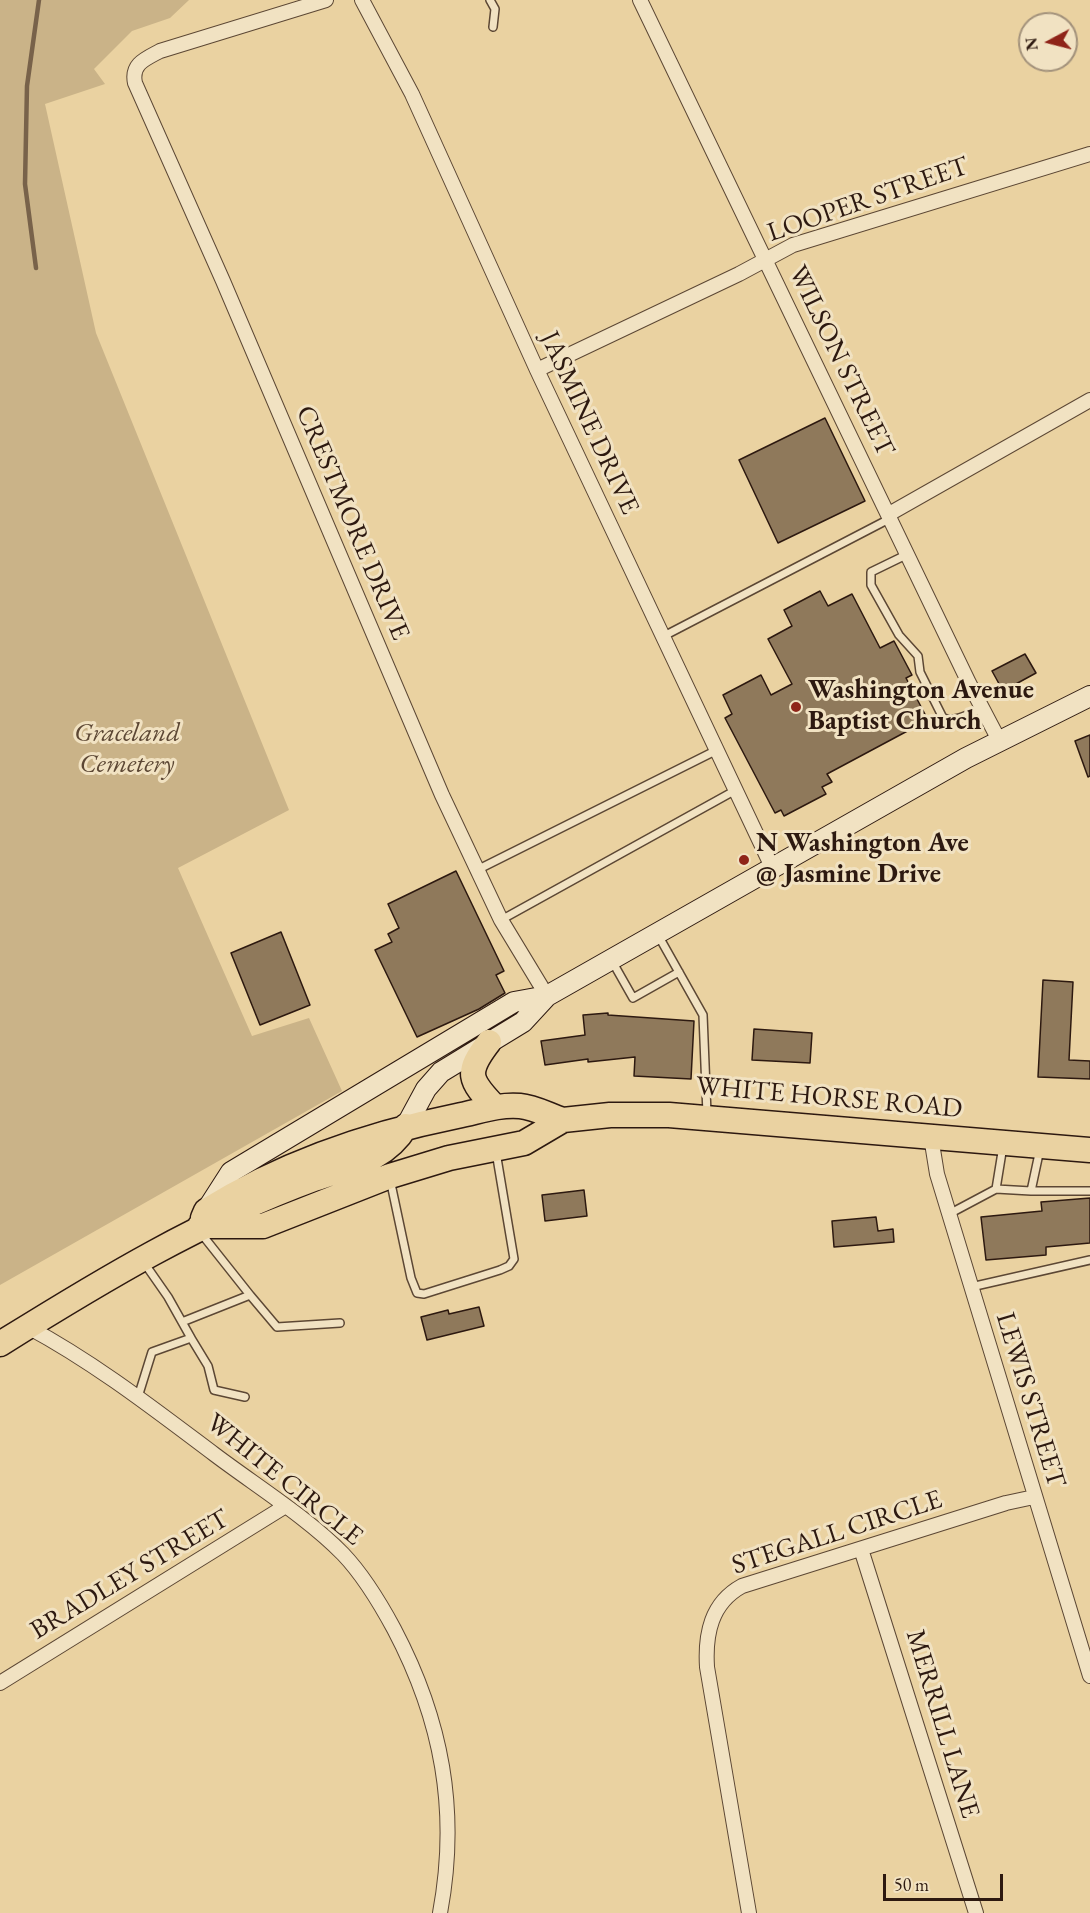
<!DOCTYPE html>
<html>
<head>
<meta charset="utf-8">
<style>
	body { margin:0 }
	#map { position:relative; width:1090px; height:1913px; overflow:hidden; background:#ead2a1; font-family:"EB Garamond",serif }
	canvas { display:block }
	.north { position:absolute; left:1018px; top:12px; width:60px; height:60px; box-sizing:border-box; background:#f1e2c2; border:2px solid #a3927b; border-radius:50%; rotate:263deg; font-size:16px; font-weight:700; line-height:24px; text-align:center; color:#2d1910 }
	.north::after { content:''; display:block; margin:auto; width:21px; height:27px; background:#8f2418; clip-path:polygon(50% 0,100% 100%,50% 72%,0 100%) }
	.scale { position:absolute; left:883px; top:1874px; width:120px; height:27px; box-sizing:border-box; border:3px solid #2d1910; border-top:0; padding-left:8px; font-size:18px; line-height:21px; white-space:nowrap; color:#2d1910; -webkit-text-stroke:4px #f1e2c2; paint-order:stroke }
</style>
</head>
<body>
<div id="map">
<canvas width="1090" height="1913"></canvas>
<div class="north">N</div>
<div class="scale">50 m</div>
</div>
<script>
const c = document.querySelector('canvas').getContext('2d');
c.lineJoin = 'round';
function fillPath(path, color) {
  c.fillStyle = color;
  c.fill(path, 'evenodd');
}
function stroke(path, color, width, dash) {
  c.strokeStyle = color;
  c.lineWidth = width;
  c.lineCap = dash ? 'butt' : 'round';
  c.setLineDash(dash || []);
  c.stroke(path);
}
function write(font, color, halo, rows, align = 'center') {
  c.font = font + ' "EB Garamond",serif';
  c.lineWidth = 6;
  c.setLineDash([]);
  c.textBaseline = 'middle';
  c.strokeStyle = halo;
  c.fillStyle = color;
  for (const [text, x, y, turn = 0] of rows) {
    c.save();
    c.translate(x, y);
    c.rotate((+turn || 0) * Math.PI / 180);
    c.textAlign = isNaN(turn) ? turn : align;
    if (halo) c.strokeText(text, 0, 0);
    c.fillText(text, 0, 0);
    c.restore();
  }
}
fillPath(new Path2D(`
	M0,0H189L170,18L132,31L94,69L105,84L45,104L96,333L289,810L178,868L252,1036L309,1018L342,1091L0,1285Z`), '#cab388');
stroke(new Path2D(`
	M36,268L25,184L27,86L39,0`), '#78624a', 4.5);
const building = new Path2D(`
	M825,418L865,501L778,543L739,460Z
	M820,591L828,606L852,594L880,648L894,641L912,675L906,678L928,720L827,774L832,782L822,787L826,794L784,816L781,810L775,813L725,718L732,714L723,695L761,675L771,695L792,684L768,639L792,626L784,610Z
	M1025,654L1036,673L1003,691L992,671Z
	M1090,735V776L1088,777L1075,741Z
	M456,871L504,971L496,975L505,993L479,1009L417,1037L375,950L392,942L388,934L399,928L388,904Z
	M281,932L310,1005L260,1025L231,953Z
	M1043,980L1073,982L1069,1060L1090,1061V1079L1038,1077Z
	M608,1013V1015L694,1021L691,1079L634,1076L635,1057L588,1062V1059L545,1065L541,1041L585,1035L583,1015Z
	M754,1029L812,1033L810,1063L752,1060Z
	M584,1190L587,1216L545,1221L542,1195Z
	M1090,1198V1243L1046,1247V1255L986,1260L981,1217L1042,1211L1041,1202Z
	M876,1217L878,1231L893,1229L894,1242L834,1247L832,1221Z
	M479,1307L484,1326L427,1340L421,1317L448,1310L449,1314Z`);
fillPath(building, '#8f795b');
stroke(building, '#2d1910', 1.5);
const lane = new Path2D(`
	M490,0L495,9L493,27
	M908,554L871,572V585L899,635L918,656L920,672L943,718C956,723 970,713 982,708
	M662,637L891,518
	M477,870L715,751
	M501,920L734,791
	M658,935L703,1015L707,1114
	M612,961L633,998L679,972
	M390,1179L411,1278L417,1293L424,1294L500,1270L509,1266L514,1259L496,1152
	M996,1189L1031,1191L1040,1149
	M1031,1191H1090
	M949,1214L996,1189L1003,1146
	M145,1264L168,1297L191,1338
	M971,1287L1090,1260
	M250,1295L277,1327L340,1323
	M182,1322L250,1295L200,1232
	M138,1397L152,1352L191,1338L208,1366L214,1390L245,1397`);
const street = new Path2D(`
	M326,0L160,51C145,59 131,64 135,83L223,281L442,795L501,920L547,996
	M362,0L412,94L537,370L772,867
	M640,0L969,683L1000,742
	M537,370L739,274L793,245L1090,154
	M889,514L1090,400
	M931,1137L937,1174L1090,1676
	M28,1327C95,1363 154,1409 214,1454C255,1485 308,1518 343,1554C364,1576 380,1603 394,1629C442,1720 459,1811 440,1913
	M861,1549L976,1913
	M0,1683L284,1507
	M749,1913L707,1667C705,1634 711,1603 742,1586L1006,1503L1034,1497`);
const secondary = new Path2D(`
	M406,1126L426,1089L441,1072L523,1022L547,996L966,758L1090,696
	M206,1211L231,1172L514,1002L547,996`);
const highway = new Path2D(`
	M489,1042C465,1073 469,1080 495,1107
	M203,1218L206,1211C283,1163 368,1134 457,1116C478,1112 498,1104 520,1106C534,1107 550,1116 563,1120
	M200,1226H263L390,1176L449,1158L524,1143L563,1120L610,1115H669L1090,1150
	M0,1344C101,1281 202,1220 314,1179C350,1166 385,1161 406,1126`);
stroke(lane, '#5c4734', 10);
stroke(street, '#5c4734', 16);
stroke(secondary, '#2d1910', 22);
stroke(highway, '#2d1910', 27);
stroke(lane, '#f1e2c2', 7);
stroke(street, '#f1e2c2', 14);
stroke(secondary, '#f1e2c2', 20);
stroke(highway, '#ead2a1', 24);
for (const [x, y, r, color] of [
	[796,707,6,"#8f2418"],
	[744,860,6,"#8f2418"]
]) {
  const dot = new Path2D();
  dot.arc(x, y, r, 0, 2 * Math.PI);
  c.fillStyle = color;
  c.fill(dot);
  stroke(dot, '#f1e2c2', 2);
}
write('27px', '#2d1910', '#f1e2c2', [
	["LOOPER STREET",868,200,-19],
	["WILSON STREET",841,361,64],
	["JASMINE DRIVE",589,423,65],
	["CRESTMORE DRIVE",352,523,67],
	["WHITE HORSE ROAD",829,1098,5],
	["LEWIS STREET",1030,1400,73],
	["WHITE CIRCLE",284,1480,39],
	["STEGALL CIRCLE",837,1533,-18],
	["BRADLEY STREET",130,1575,-31],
	["MERRILL LANE",942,1724,73]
]);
write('bold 27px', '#2d1910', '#f1e2c2', [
	["Washington Avenue",808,691],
	["Baptist Church",808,722],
	["N Washington Ave",756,844],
	["@ Jasmine Drive",756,875]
], 'left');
write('italic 27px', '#5c4734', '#f1e2c2', [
	["Graceland",127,734],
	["Cemetery",127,765]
]);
</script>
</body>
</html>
